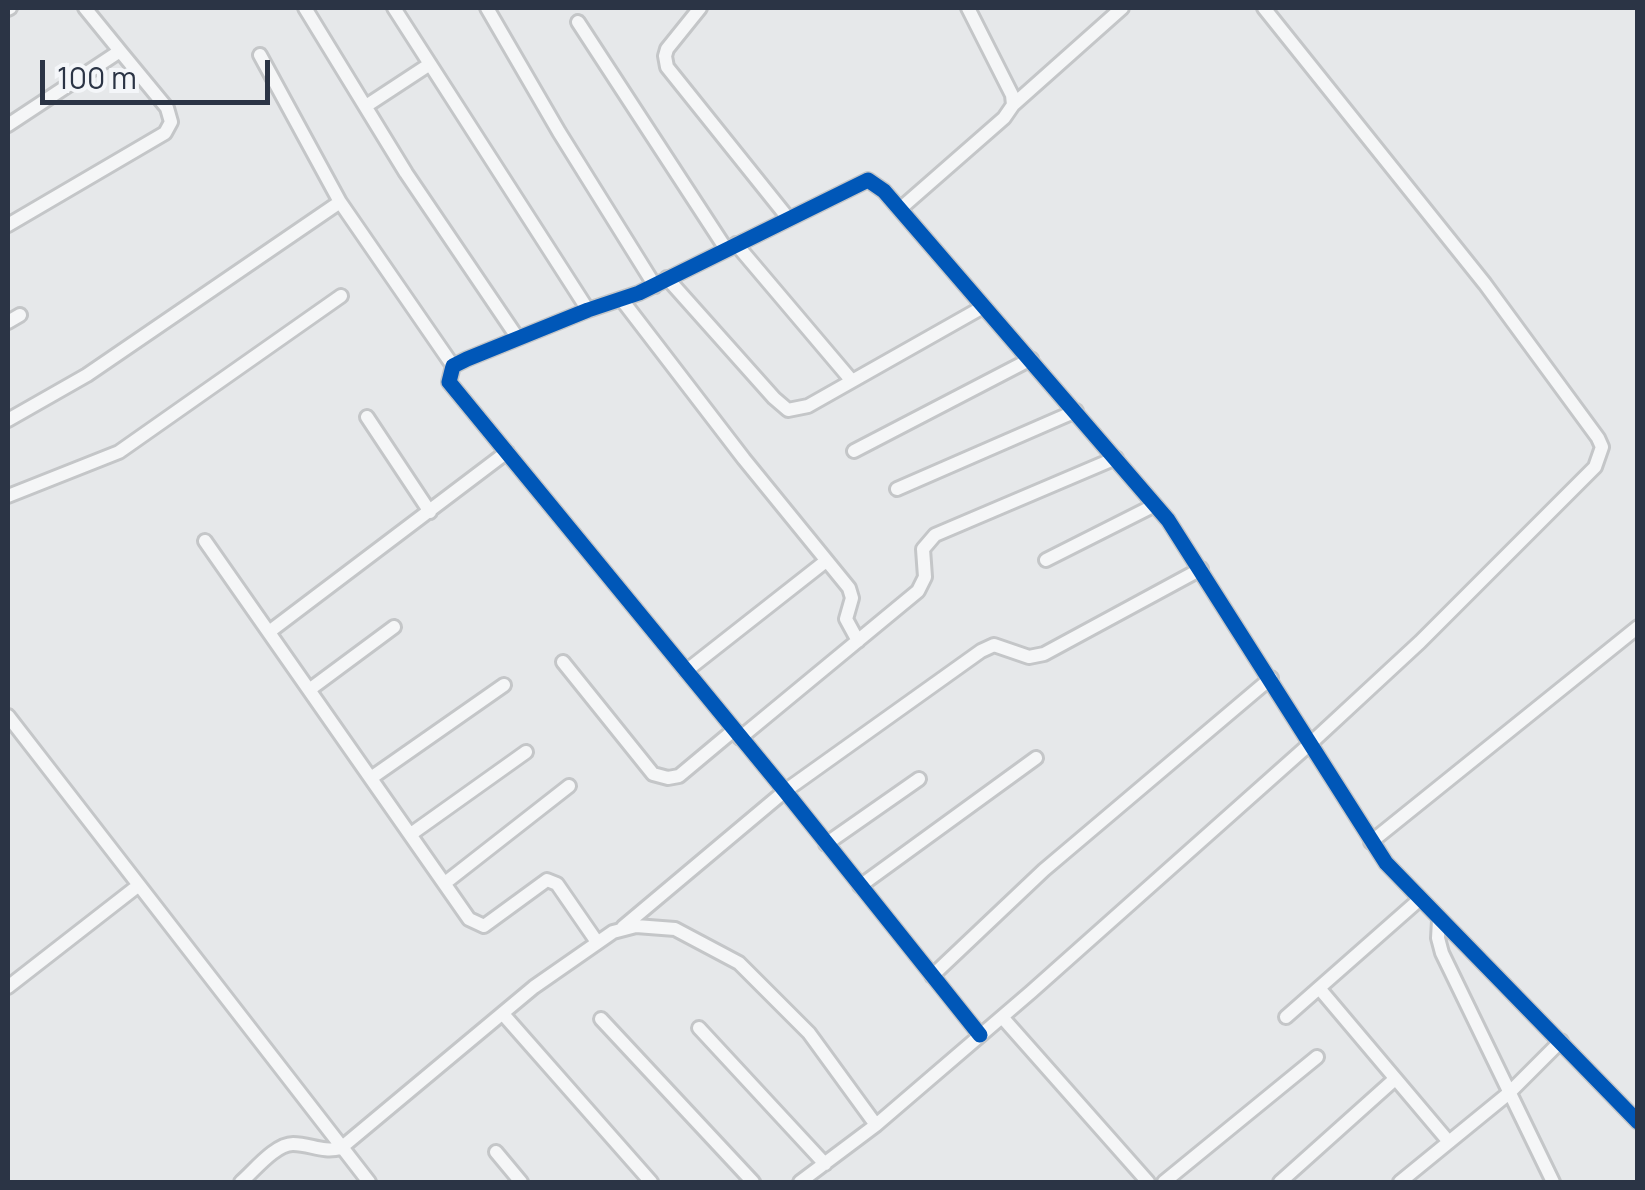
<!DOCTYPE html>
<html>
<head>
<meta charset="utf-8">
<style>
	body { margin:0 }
	#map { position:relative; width:1645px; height:1190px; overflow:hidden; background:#e6e8ea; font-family:Manrope,sans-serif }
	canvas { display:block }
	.frame { position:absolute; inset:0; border:10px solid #2b3445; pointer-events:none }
	.scale { position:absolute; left:40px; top:60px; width:230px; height:45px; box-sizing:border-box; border:5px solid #2b3445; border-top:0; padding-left:12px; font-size:30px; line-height:35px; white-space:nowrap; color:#2b3445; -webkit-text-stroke:8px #f4f6f9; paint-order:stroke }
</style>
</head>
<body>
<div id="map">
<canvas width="1645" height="1190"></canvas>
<div class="frame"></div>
<div class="scale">100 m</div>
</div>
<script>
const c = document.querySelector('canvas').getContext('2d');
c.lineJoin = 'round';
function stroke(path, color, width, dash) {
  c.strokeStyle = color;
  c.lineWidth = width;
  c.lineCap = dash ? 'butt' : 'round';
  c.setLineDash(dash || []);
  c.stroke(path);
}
const minor = new Path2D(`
	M305,8L406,173L517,337
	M394,8L588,310
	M487,8L559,132L655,286
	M700,8L667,49L665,56L667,67L788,218
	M8,9L10,8
	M578,22L726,249
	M260,55L340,202L453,366
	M1013,105L1122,8
	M366,106L430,64
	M8,125L120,51L85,8
	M900,209L1004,118L1013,105L1012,95L968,8
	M8,225L165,133L171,122L167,108L120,51
	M736,244L852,381
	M667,278L774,398L788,410L808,406L983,307
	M622,300L744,459L849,588L852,598L846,619L858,641
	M8,322L20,315
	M367,417L430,512
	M8,420L87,375L340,202
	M854,451L1031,359
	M897,489L1076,411
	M8,496L119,452L341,296
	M205,541L469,919L484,926L547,880L557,884L597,942
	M1046,560L1155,505
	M269,632L507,452
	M563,662L653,774L668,778L679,776L734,730
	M686,671L826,561
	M309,690L394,627
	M8,716L369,1182
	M740,738L918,591L925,577L923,549L935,535L1116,458
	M371,778L504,685
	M411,834L526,752
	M1371,842L1638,627
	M826,844L919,779
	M445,883L569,786
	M860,886L1036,758
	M1439,920L1438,938L1442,953L1553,1182
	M623,927L785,791L981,651L994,645L1029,657L1044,654L1201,569
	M932,976L1044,870L1271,678
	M8,987L139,885
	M1319,988L1449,1142
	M503,1014L651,1182
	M1002,1017L1148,1182
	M1286,1017L1420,899
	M601,1019L753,1182
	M699,1028L825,1164
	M980,1035L785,791L449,382L453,366L467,359L588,310L639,293L868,180L884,191L1168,520L1386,863L1638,1122
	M496,1152L521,1182
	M241,1182C254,1171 275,1144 293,1144C311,1144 322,1153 341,1148L534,987L613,932L636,926L675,929L739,963L809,1033L876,1125
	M800,1182L876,1125L1031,992L1312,742L1420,642L1595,467L1602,447L1598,438L1485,284L1264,8
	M1164,1182L1317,1057
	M1280,1182L1395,1079
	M1400,1182L1509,1093L1561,1041`);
stroke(minor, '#c4c6c8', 18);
stroke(minor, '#f5f6f7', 12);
stroke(new Path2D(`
	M980,1035L785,791L449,382L453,366L467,359L588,310L639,293L868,180L884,191L1168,520L1386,863L1638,1122`), '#0057b8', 15);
</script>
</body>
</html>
